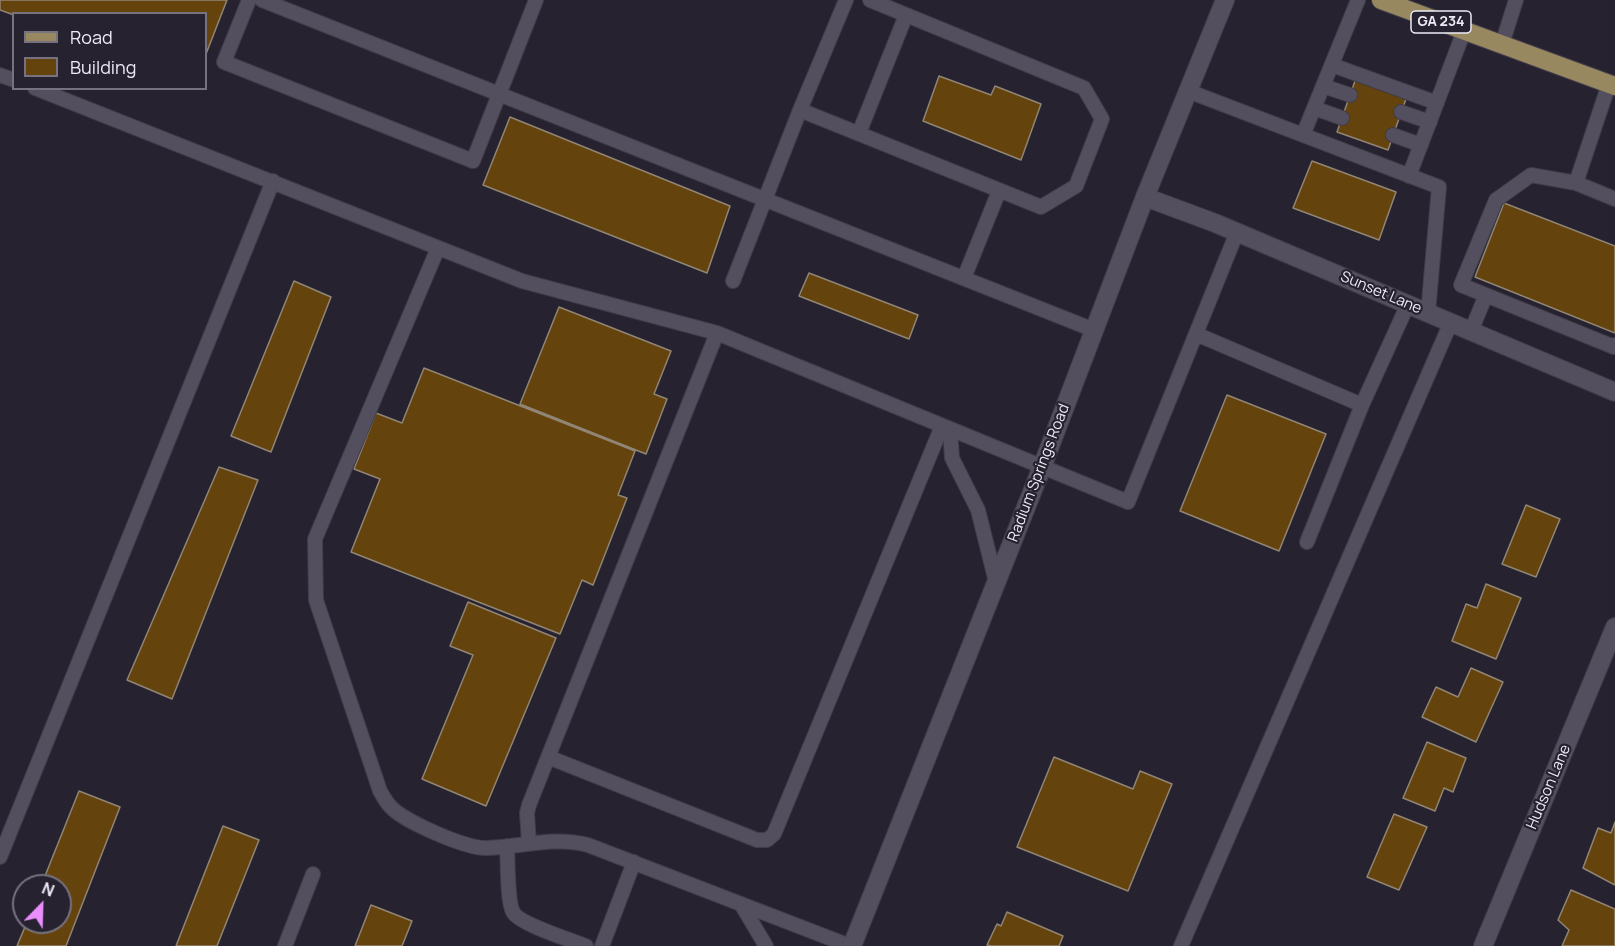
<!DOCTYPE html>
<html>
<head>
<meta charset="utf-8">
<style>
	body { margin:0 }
	#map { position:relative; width:1615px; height:946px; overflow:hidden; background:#262230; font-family:Manrope,sans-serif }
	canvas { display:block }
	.legend { position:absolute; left:12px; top:12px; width:195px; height:78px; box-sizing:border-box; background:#262230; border:2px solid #76727f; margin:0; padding:8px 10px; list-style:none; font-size:18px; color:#edebf5 }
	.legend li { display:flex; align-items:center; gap:12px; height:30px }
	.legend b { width:30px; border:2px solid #76727f }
	.north { position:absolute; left:12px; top:874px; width:60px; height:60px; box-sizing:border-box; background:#262230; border:2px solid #76727f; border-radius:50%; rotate:23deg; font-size:16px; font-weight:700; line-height:24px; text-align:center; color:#edebf5 }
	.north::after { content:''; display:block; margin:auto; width:21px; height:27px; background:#ea8dfd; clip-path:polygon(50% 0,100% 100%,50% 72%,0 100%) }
</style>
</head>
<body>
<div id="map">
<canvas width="1615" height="946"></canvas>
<ul class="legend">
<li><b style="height:8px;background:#988860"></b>Road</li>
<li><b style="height:16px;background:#64430d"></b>Building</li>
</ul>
<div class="north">N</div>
</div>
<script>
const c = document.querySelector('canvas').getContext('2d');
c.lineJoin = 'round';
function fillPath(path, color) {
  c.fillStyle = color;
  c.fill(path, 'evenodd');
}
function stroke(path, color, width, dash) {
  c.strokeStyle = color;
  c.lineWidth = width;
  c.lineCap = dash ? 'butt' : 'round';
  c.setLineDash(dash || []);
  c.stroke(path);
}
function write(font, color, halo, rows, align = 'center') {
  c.font = font + ' Manrope,sans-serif';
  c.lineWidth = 4.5;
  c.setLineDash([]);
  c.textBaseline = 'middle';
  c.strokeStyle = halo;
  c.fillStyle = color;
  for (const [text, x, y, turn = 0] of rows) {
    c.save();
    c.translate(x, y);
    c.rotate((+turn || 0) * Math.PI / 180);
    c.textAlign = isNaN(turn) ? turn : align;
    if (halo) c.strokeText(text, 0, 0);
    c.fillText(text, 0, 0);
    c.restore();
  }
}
const building = new Path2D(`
	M0,0H227L206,54V14H14V15L0,10Z
	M939,76L991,95L995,86L1041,104L1021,160L923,121Z
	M1356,78L1407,96L1388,150L1337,132Z
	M510,117L730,206L707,273L483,185Z
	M1312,161L1396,192L1379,240L1293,208Z
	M1504,203L1615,246V333L1475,277Z
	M809,273L918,315L909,339L799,296Z
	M294,281L331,297L271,452L231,436Z
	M559,307L671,351L654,394L667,399L646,454L520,404Z
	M424,368L635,451L618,495L627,498L593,585L582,580L560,634L351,552L380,479L354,469L376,413L402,423Z
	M1227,395L1326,434L1279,551L1180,511Z
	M219,467L258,480L172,699L127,680Z
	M1526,505L1560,519L1536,577L1502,564Z
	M1486,584L1521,598L1496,659L1452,641L1466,604L1477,608Z
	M468,602L556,638L486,806L422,779L473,655L450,646Z
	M1471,668L1503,682L1476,742L1422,717L1436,687L1458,697Z
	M1427,742L1466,758L1453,792L1444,788L1435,811L1403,798Z
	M1054,757L1133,789L1140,771L1172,784L1128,891L1017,847Z
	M79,791L120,807L66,946H17L27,922H60V886H41Z
	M1394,814L1427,827L1399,890L1367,877Z
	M1615,822V885L1583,868L1598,828L1611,833Z
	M223,826L259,840L217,946H176Z
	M1571,890L1615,909V946H1562L1569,930L1558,920Z
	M371,905L412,921L402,946H355Z
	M1007,912L1063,936L1059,946H991L987,945L997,924L1001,926Z`);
fillPath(building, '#64430d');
stroke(building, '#918575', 1.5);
const lane = new Path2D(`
	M249,0L224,62L473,161L536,0
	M262,0L1094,330
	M1502,44L1516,0
	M1332,65L1437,103
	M0,75L14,80
	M1323,86L1350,95
	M35,88L522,281L717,333L1128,502L1237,232
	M1188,91L1439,187L1428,313
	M1314,108L1342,118
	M800,110L1041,207L1076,186L1102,119L1084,88L870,0
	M1401,112L1430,122
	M859,133L906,15
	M1303,135L1358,0
	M1393,135L1421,145
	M1409,176L1464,31
	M1576,183L1609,84
	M1615,199L1576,183L1531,175L1496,200L1461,285L1614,347L1615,345
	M438,248L315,539L316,600L380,791C383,796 386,802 390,806C402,821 467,849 487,848C521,847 554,836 588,845L850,946
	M964,278L999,191
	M733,281L800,110L846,0
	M1471,331L1486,295
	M1196,334L1362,405L1408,304
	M950,429L952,458L978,510L996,582
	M1307,542L1362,405
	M548,757L757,840H767L774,834L942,426
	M529,843L527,813L529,805L717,333
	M507,846C508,860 507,901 513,912C519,924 571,940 586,946
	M0,857L273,181
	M741,904L766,946
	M285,946L313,874
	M602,946L634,862
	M1181,946L1451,322`);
const street = new Path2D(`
	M1145,197L1215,223L1615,392
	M1483,946L1615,627`);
const secondary = new Path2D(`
	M852,946L1042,467L1145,197L1225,0`);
const primary = new Path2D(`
	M1381,0L1615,86`);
stroke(lane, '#403c49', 16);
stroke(street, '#403c49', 20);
stroke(secondary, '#403c49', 20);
stroke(primary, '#403c49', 20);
stroke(lane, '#534f5f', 14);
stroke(street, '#534f5f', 18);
stroke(secondary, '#534f5f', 18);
stroke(primary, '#988860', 18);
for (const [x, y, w] of [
	[1441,22,60]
]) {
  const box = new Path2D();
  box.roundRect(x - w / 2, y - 11, w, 22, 4.5);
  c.fillStyle = '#262230';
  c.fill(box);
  stroke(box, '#edebf5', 1.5);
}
write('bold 14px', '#edebf5', null, [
	["GA 234",1441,22]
]);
write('15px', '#edebf5', '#262230', [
	["Sunset Lane",1381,293,23],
	["Radium Springs Road",1039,473,-69],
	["Hudson Lane",1549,787,-67]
]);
</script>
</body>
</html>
